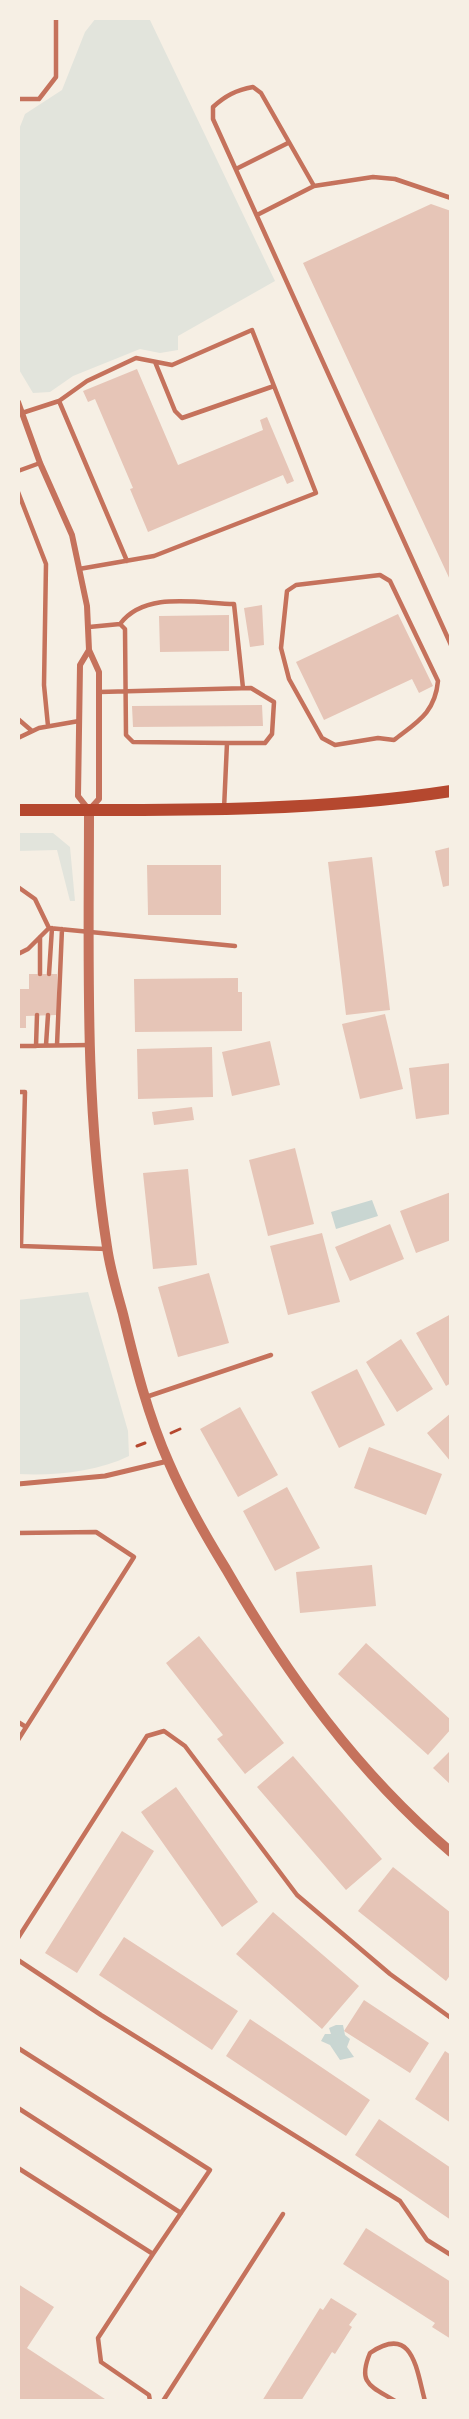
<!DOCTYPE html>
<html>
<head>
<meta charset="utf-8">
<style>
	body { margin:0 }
	#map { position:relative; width:469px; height:2419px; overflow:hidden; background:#f6efe4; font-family:"Open Sans",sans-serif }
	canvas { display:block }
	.frame { position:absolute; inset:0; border:20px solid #f6efe4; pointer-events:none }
</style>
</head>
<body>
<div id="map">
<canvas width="469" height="2419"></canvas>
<div class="frame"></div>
</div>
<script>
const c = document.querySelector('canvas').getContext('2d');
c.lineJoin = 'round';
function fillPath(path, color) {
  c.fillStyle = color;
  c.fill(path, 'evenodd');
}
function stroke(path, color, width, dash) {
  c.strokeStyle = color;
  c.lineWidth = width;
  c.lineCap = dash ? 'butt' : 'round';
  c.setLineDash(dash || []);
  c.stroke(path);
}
fillPath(new Path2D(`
	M96,18H149L275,281L178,336V350L160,353L140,349L73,376L50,392L33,393L18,368V132L25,114L62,90L85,32Z
	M18,833H53L70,847L75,901H70L57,850L18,851Z
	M88,1292L128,1431L129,1456C97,1472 53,1476 18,1474V1300Z`), '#e2e4dc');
fillPath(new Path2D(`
	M372,1200L378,1216L336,1229L331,1212Z
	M336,2025H343L345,2035L350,2039L347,2047L354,2057L340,2060L330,2045L321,2041L325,2034H331L329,2028Z`), '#c9d6d2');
fillPath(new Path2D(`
	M431,204L451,211V582L303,263Z
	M137,369L178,465L263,430L260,420L267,417L294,481L287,484L283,475L148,532L130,489L133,488L95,399L88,402L83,391Z
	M262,605L264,645L250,647L244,608Z
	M398,614L433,686L419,693L412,679L324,720L296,662Z
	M229,615V651L160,652L159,616Z
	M262,705L263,726L133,727L132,706Z
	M451,847V885L443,887L435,851Z
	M372,857L390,1010L346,1015L328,862Z
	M147,865H221V915H148Z
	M29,974H57V1015L26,1016V1028H18V989H29Z
	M238,978V992H242V1031L135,1032L134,979Z
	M385,1014L403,1089L360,1099L342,1024Z
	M270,1041L280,1085L232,1096L222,1052Z
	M212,1047L213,1097L138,1099L137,1049Z
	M451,1063V1114L416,1119L409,1068Z
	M192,1107L194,1120L154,1125L152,1112Z
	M295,1148L314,1224L268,1236L249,1160Z
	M188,1169L197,1265L153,1269L143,1173Z
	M451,1192V1240L416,1253L400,1211Z
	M390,1224L404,1259L350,1281L335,1247Z
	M322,1233L340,1302L288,1315L270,1246Z
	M209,1273L229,1343L178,1357L158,1287Z
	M451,1314V1383L446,1386L416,1333Z
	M401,1339L433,1389L397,1412L366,1362Z
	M357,1369L385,1425L339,1448L311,1392Z
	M240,1407L278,1475L238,1497L200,1429Z
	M451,1413V1462L427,1433Z
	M369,1447L442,1474L426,1515L354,1488Z
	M287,1487L320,1548L275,1571L243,1511Z
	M372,1565L376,1606L300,1613L296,1572Z
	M199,1636L284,1743L245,1774L217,1739L223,1735L166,1663Z
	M366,1643L451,1720V1729L428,1755L338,1674Z
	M451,1750V1785L433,1768Z
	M293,1756L382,1859L346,1890L257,1787Z
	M176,1787L258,1902L222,1927L141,1812Z
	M122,1831L154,1851L77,1973L45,1953Z
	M393,1867L451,1913V1974L446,1981L358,1911Z
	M273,1912L359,1986L322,2029L236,1954Z
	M124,1937L238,2011L212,2050L99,1975Z
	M364,2000L429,2043L410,2073L344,2031Z
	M250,2019L370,2100L346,2136L226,2056Z
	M445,2051L451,2055V2123L415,2099Z
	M379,2119L451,2168V2220L355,2155Z
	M366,2228L451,2282V2339L432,2327L435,2323L343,2264Z
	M18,2284L54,2307L27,2348L108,2401H18Z
	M331,2298L357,2314L349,2325L352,2327L335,2354L332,2352L301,2401H262L320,2308L323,2310Z`), '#e6c5b7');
stroke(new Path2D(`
	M171,1433L180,1429
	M137,1446L145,1443`), '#b5482f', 3);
stroke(new Path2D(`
	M18,99H39L56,77V18
	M236,169L288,143
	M451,198L395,179L373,177L314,186L261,93L253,87C236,90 225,96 213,107V119L451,645
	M257,215L314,186
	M155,362L175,411L182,418L274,386
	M59,401L127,561
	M22,413L59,401L87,381L136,358L172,365L252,330L316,493L154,556L79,569
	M18,471L40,463
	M18,492L46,564L44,685L48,726
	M380,575L390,581L438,681C435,713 417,722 394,740L378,738L335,745L322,738L289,679L281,648L287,591L296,585Z
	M120,624C145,591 196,603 234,604L243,688
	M89,627L120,624L125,629L126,735L133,742L227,743
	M99,692L251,688L274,702L272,734L265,743H227L224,809
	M18,719L32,731
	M18,738L39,728L79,721
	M18,887L35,899L49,928
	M18,954L28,949L49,928L235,946
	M40,974V937
	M49,974L52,928
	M46,1045L48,1015
	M57,1045L62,929
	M18,1046L91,1045
	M36,1046L37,1015
	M18,1092H25L21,1246L107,1249
	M146,1397L271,1355
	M18,1533L96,1532L134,1557L18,1740
	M18,1722L26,1727
	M18,1938L147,1736L164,1731L185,1746L297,1895L390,1974L451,2018
	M18,1960L101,2015L400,2201L427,2240L451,2255
	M18,2048L210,2170L153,2254
	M18,2108L181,2213
	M18,2168L153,2254L98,2338L101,2362L149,2395L150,2401
	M163,2401L283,2214
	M395,2401C371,2386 357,2384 370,2353C413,2324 416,2368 425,2401`), '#c5725c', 4.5);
stroke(new Path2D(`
	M18,1484L105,1476L168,1461`), '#c5725c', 5);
stroke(new Path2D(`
	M18,402L40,463L72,535L87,606L89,650L99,672V799L89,810L78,796L80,665L89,650`), '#c5725c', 6);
stroke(new Path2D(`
	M89,810C89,955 84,1103 107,1247C110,1269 117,1292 123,1314C135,1364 148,1416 169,1463C185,1500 205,1535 226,1569C287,1675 357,1772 451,1852`), '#c5725c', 10);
stroke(new Path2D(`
	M18,810C162,810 308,813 451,791`), '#b5482f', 12);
</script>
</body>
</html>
